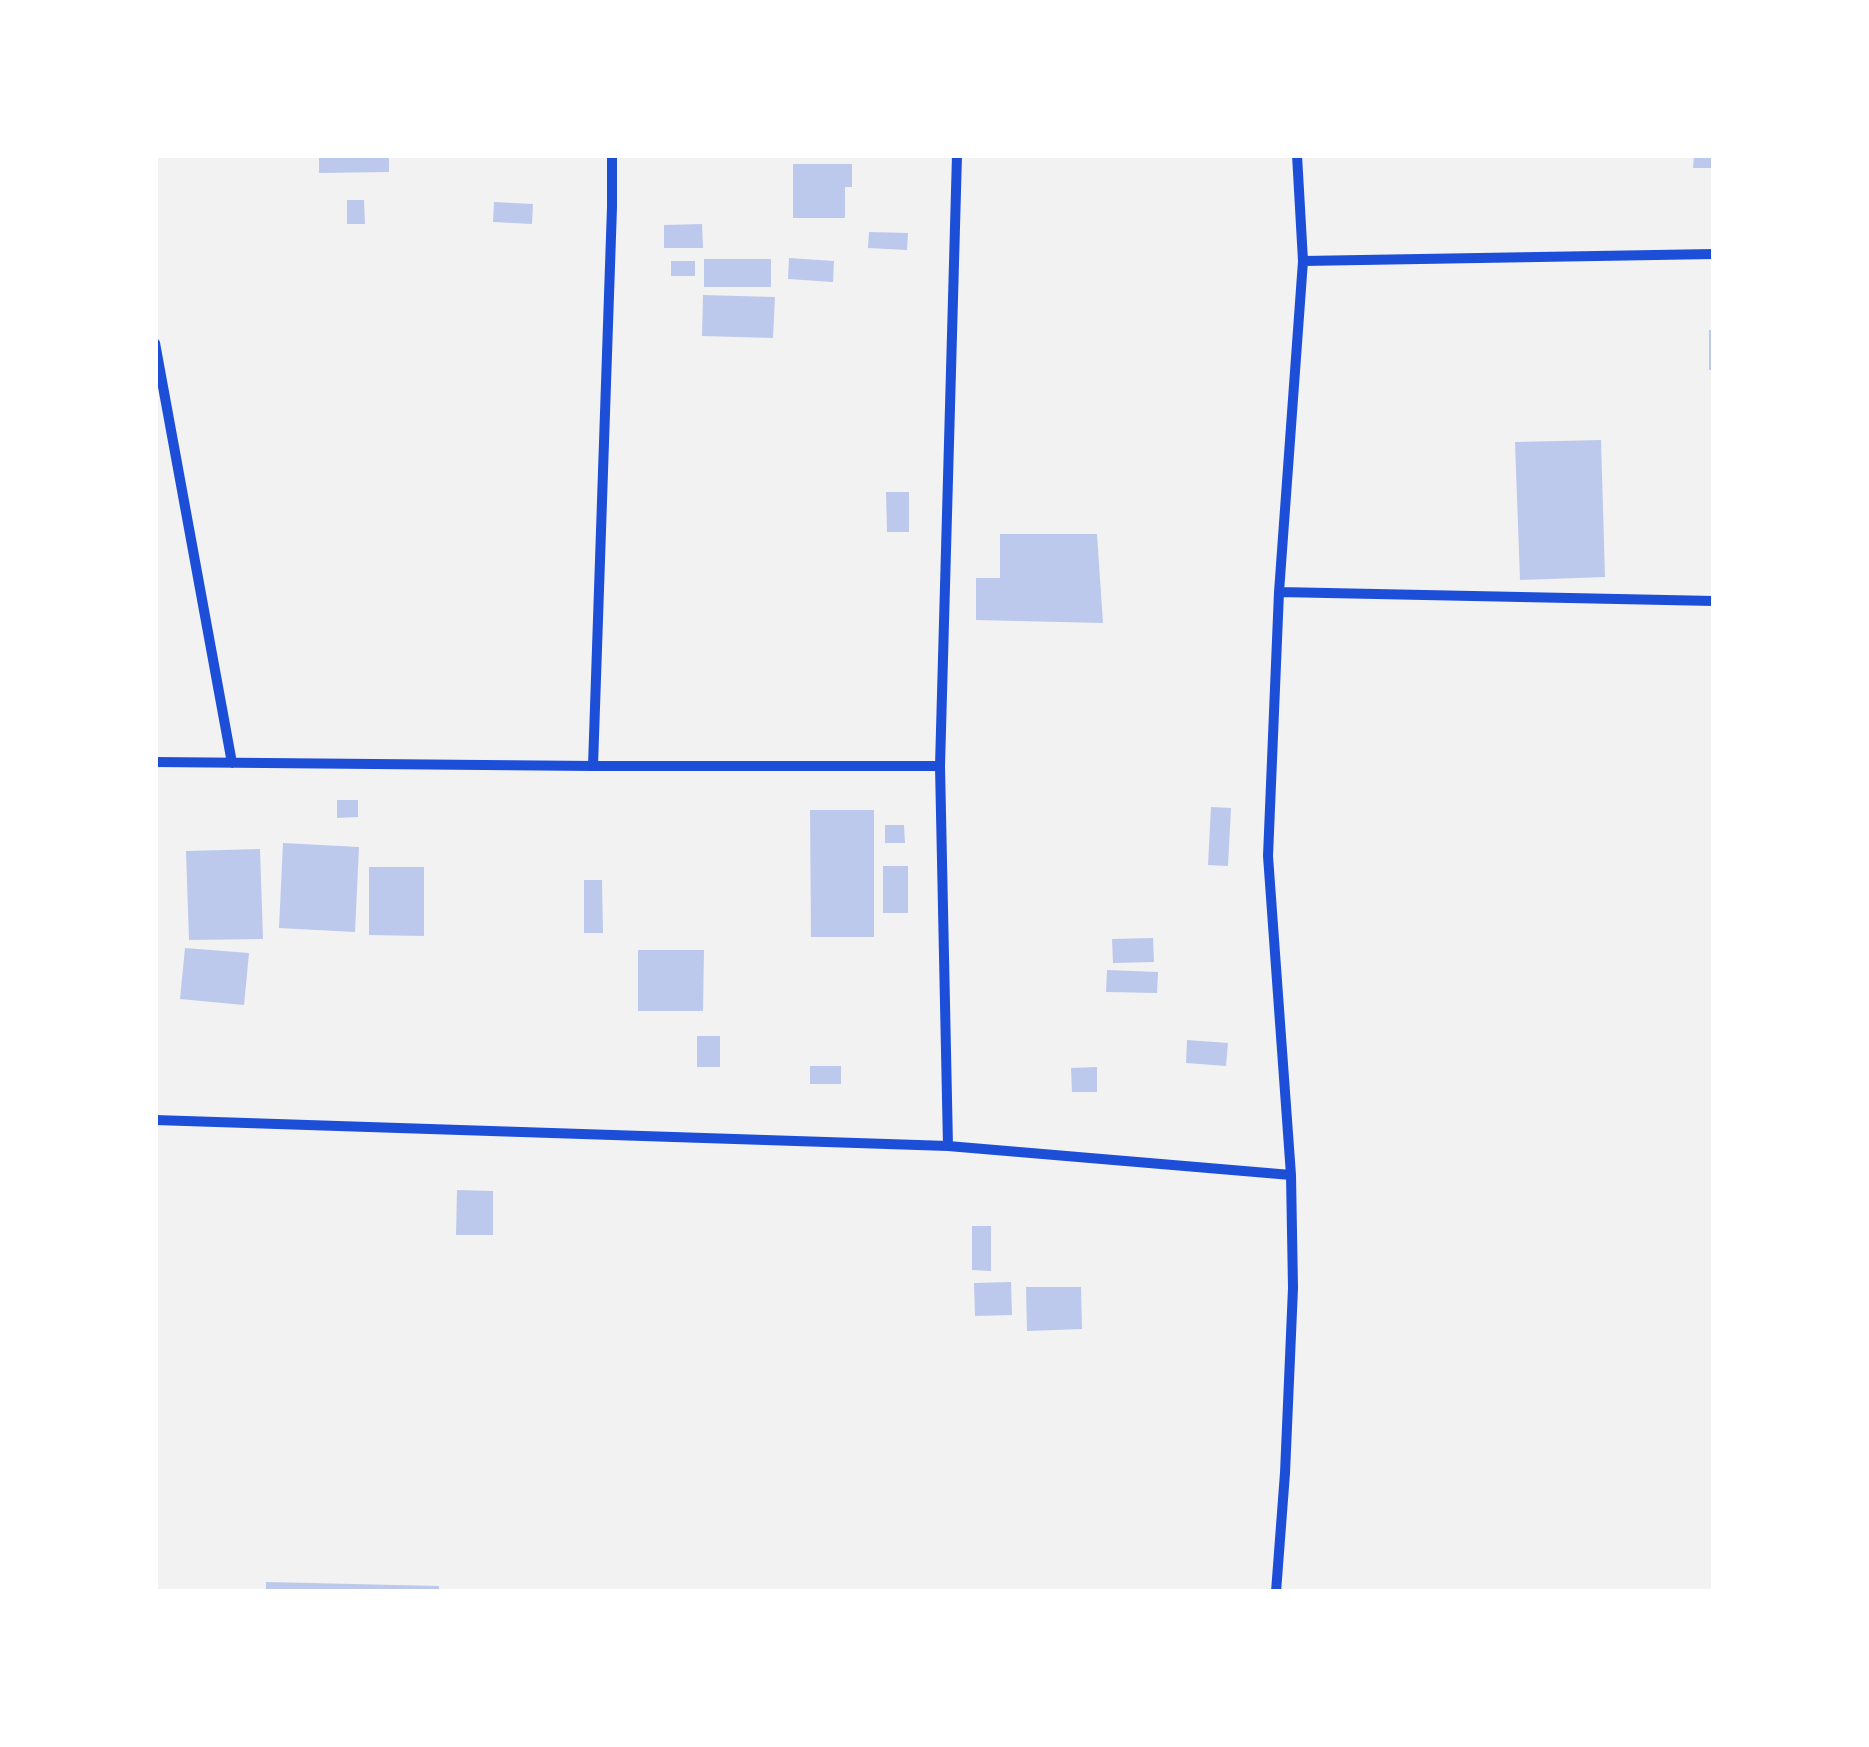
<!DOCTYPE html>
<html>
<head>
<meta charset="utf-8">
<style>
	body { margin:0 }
	#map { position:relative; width:1869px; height:1747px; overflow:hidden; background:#f2f2f2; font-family:Barlow,sans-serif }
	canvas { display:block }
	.frame { position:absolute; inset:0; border:158px solid #fff; pointer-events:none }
</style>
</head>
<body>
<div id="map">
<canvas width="1869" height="1747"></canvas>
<div class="frame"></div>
</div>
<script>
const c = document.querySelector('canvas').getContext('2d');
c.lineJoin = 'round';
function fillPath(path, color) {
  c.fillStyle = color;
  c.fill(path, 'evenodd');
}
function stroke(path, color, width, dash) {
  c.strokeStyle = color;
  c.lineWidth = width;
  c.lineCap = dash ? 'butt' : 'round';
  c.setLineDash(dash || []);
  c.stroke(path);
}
fillPath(new Path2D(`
	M319,155H389V172L319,173Z
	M1694,155H1714V168H1693Z
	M793,164H852V187H845V218H793Z
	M347,200H364L365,224H347Z
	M494,202L533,204L532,224L493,222Z
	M702,224L703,248H664V225Z
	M869,232L908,233L907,250L868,248Z
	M789,258L834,261L833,282L788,279Z
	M704,259H771V287H704Z
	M671,261H695V276H671Z
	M703,295L775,297L773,338L702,336Z
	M1709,330H1714V370H1709Z
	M1601,440L1605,577L1520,580L1515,442Z
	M886,492H909V532H887Z
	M1000,534H1097L1103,623L976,620V578H1000Z
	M337,800H358V817L337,818Z
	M1211,807L1231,808L1228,866L1208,865Z
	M810,810H874V937H811Z
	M885,825H904L905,843H885Z
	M283,843L359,847L355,932L279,928Z
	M260,849L263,939L189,940L186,851Z
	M883,866H908V913H883Z
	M369,867H424V936L369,935Z
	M584,880H602L603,933H584Z
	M1153,938L1154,962L1113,963L1112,939Z
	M185,948L249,953L244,1005L180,999Z
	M638,950H704L703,1011H638Z
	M1107,970L1158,972L1157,993L1106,992Z
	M697,1036H720V1067H697Z
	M1187,1040L1228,1043L1226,1066L1186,1063Z
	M810,1066H841V1084H810Z
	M1097,1067V1092H1072L1071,1068Z
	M457,1190L493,1191V1235H456Z
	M972,1226H991V1271L972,1270Z
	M1011,1282L1012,1315L975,1316L974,1283Z
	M1026,1287H1081L1082,1329L1027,1331Z
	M266,1582L439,1586V1592H266Z`), '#bdc9ec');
stroke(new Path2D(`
	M1303,261L1714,254
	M155,343L232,763
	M1279,592L1303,261L1297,155
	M155,762L593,766H940
	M593,766L612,207V155
	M155,1120L948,1146L1291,1175
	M948,1146L940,766L957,155
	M1276,1592L1285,1473L1293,1288L1291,1175L1268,856L1279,592L1714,601`), '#1d4ed8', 10);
</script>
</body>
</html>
